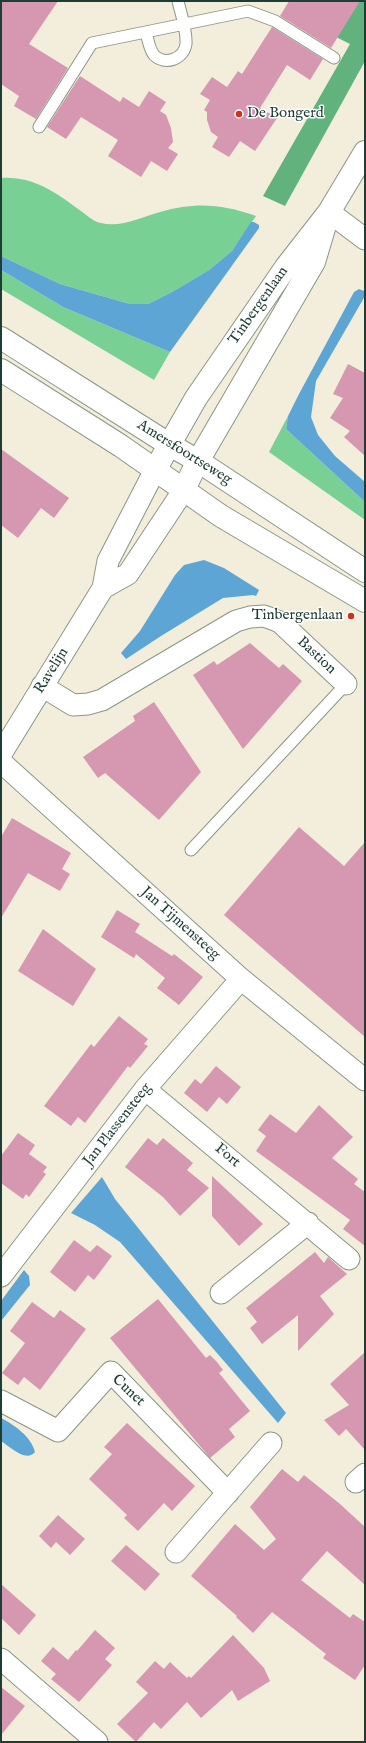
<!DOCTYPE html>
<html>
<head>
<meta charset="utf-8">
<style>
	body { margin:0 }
	#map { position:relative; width:366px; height:1743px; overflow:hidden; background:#f3eedb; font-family:"IM FELL English",serif }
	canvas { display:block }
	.frame { position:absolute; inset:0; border:2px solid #1f3d34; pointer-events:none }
</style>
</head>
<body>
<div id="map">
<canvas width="366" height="1743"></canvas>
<div class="frame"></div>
</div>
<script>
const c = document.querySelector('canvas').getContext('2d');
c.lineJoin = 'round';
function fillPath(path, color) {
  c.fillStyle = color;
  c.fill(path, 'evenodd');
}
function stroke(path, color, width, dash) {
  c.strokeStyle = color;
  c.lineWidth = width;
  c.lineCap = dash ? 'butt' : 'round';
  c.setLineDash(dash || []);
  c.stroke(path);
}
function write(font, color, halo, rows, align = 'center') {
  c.font = font + ' "IM FELL English",serif';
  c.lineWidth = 3;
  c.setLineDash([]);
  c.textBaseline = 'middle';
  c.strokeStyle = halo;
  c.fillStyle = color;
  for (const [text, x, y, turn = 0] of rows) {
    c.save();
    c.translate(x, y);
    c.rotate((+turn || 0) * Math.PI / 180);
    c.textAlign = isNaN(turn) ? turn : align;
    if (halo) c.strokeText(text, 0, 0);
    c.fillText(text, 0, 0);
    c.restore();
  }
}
fillPath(new Path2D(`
	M1,178C32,176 54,191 78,209C85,213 93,222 101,223C121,228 141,217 160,212C196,202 221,204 256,216L232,251L209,270L172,292L148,304H130L60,284L1,256Z
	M1,270L63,307L170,352L154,380L1,289Z
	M288,416L286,429L365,502V520L269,452Z`), '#79d094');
fillPath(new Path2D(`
	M359,1H365V61L285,206L263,196L350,44L336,37Z`), '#62b27e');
fillPath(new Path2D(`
	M251,222H254L259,225V228L170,352L63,307L1,270V256L60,284L130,304H148L172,292L209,270L232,251Z
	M359,289L364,291L365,296L316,381L311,417L318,435L335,456L365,482V502L286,429L288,416L299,394L354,292Z
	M204,560L224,568L259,590L256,596L253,595L223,598L161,636L126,659L121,653L140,631L175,575L184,565Z
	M102,1177L115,1199L286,1413L278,1423L120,1242L95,1225L71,1213Z
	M24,1270L29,1276L30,1285L1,1321V1301Z
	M1,1418C14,1425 31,1436 35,1452C26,1463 9,1446 1,1441Z`), '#5da5d4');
fillPath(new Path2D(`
	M1,1H58L29,44L68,68L36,119L14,106L19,96L1,84Z
	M289,1H360L331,48L280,16Z
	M272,27L323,59L310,80L287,65L260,108L277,118L255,151L240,141L229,157L212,147L218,137L211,132L207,120V112L204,110L210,100L200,94L212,77L227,87L238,71L242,74Z
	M80,76L120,102L123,97L139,107L149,91L166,102L160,111L166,115L171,128L173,142L168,148L178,154L167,171L151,161L141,177L108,156L118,140L81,117L66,139L47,127Z
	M348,364L365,373V456L344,437L350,431L330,418L343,398L333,394Z
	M1,449L69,498L54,518L41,508L18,538L1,525Z
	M250,643L279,668L283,664L302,681L243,749L193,675L214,661L217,665Z
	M154,702L201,772L159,820L105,773L98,778L83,757L135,721L133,716Z
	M12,818L71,853L62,869L70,874L60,891L28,873L1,918V837Z
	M299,827L344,866L365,842V1037L224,915Z
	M117,910L140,924L135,932L172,956L174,954L203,977L179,1005L157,988L165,978L136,954L134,958L101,937Z
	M43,929L96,969L73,1006L18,971Z
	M119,1016L148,1039L144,1044L148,1046L130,1068L128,1066L85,1123L78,1117L71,1126L44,1106L91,1044L94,1047Z
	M216,1066L241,1087L227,1104L219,1097L207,1112L184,1093L195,1079L201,1084Z
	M319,1105L353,1137L332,1158L358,1179L354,1184L365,1192V1246L343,1229L350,1220L256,1151L266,1136L258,1130L270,1114L296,1133Z
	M18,1133L35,1145L29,1154L47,1167L43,1172L46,1174L29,1197L26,1194L23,1199L1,1183V1156Z
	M148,1138L157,1145L163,1138L193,1163L187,1170L209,1188L180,1216L163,1197L125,1167Z
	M212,1176L263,1224L239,1246L212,1216Z
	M74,1240L90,1252L97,1245L112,1256L94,1280L88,1275L75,1292L50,1272Z
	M315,1252L324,1263L328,1257L347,1274L320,1296L334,1314L298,1351V1315L262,1344L250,1328L257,1322L246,1308Z
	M158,1299L206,1358L210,1355L217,1362L223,1370L219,1373L250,1411L229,1429L235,1437L210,1458L110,1338Z
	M32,1302L54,1318L60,1310L86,1329L40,1390L24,1377L18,1385L2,1373L25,1343L10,1331Z
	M365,1352V1450L346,1429L339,1436L324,1420L349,1405L330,1384Z
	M127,1423L195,1486L172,1511L164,1503L138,1531L124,1518L127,1515L89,1479L112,1454L104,1447Z
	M282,1469L298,1482L304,1475L340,1504L365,1527V1585L327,1551L301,1580L350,1618L353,1614L365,1622V1665L355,1680L323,1658L326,1654L272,1612L253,1633L236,1617L237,1616L191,1576L235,1524L264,1550L276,1539L250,1507Z
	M58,1515L85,1539L70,1555L56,1542L51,1548L39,1536Z
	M126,1545L160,1574L145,1591L111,1561Z
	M1,1584L36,1615L19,1635L1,1618Z
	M95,1630L115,1648L105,1659L112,1665L79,1702L51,1679L56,1674L41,1661L53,1647L68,1660L76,1650L77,1651Z
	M233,1635L264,1668L270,1681L238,1701L232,1690L201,1718L187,1702L161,1729L154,1722L136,1742L117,1724L148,1693L136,1682L155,1661L164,1669L170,1662L187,1678L189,1676L191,1678Z
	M1,1687L25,1706L1,1735Z`), '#d697b0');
const lane = new Path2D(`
	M146,32C148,39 149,49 154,55C165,66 184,59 186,44C187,31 181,14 178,1
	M39,127L92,43L248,11L275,21L334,58
	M191,850L346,684`);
const street = new Path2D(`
	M329,212L365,239
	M103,588L128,574L183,491
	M42,686L73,705L88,704L102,700L236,621L250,617L264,616L280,622L346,684
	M1,754L103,588L108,561L155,470
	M1,762L241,979L365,1080
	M145,1089L349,1259
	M1,1276L145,1089L241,979
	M221,1293L308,1223
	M1,1401L58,1431L111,1372L228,1493
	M356,1482L365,1474
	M176,1552L271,1443
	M1,1659L97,1742`);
const secondary = new Path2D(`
	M155,470L196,398L286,267L329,212L365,152
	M183,491L198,461L314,262L325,225`);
const primary = new Path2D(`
	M1,338L170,445L198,461L365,571
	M1,370L121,446L221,516L365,601`);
stroke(lane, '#899688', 13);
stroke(street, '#899688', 23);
stroke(secondary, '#899688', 24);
stroke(primary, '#899688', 24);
stroke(lane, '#fff', 11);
stroke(street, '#fff', 21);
stroke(secondary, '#fff', 22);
stroke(primary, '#fff', 22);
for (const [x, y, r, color] of [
	[239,114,4,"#c8321e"],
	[351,616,4,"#c8321e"]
]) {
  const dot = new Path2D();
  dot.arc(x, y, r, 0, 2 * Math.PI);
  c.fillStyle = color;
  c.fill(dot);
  stroke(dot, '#fff', 1.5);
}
write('15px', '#1f3d34', '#fff', [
	["De Bongerd",247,114],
	["Tinbergenlaan",343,616,"right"]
], 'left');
write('15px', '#1f3d34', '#fff', [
	["Tinbergenlaan",259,306,-55],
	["Amersfoortseweg",184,453,32],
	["Bastion",316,656,43],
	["Ravelijn",52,671,-58],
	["Jan Tijmensteeg",180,924,42],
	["Jan Plassensteeg",118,1125,-52],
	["Fort",227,1156,40],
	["Cunet",128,1391,43]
]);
</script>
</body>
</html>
